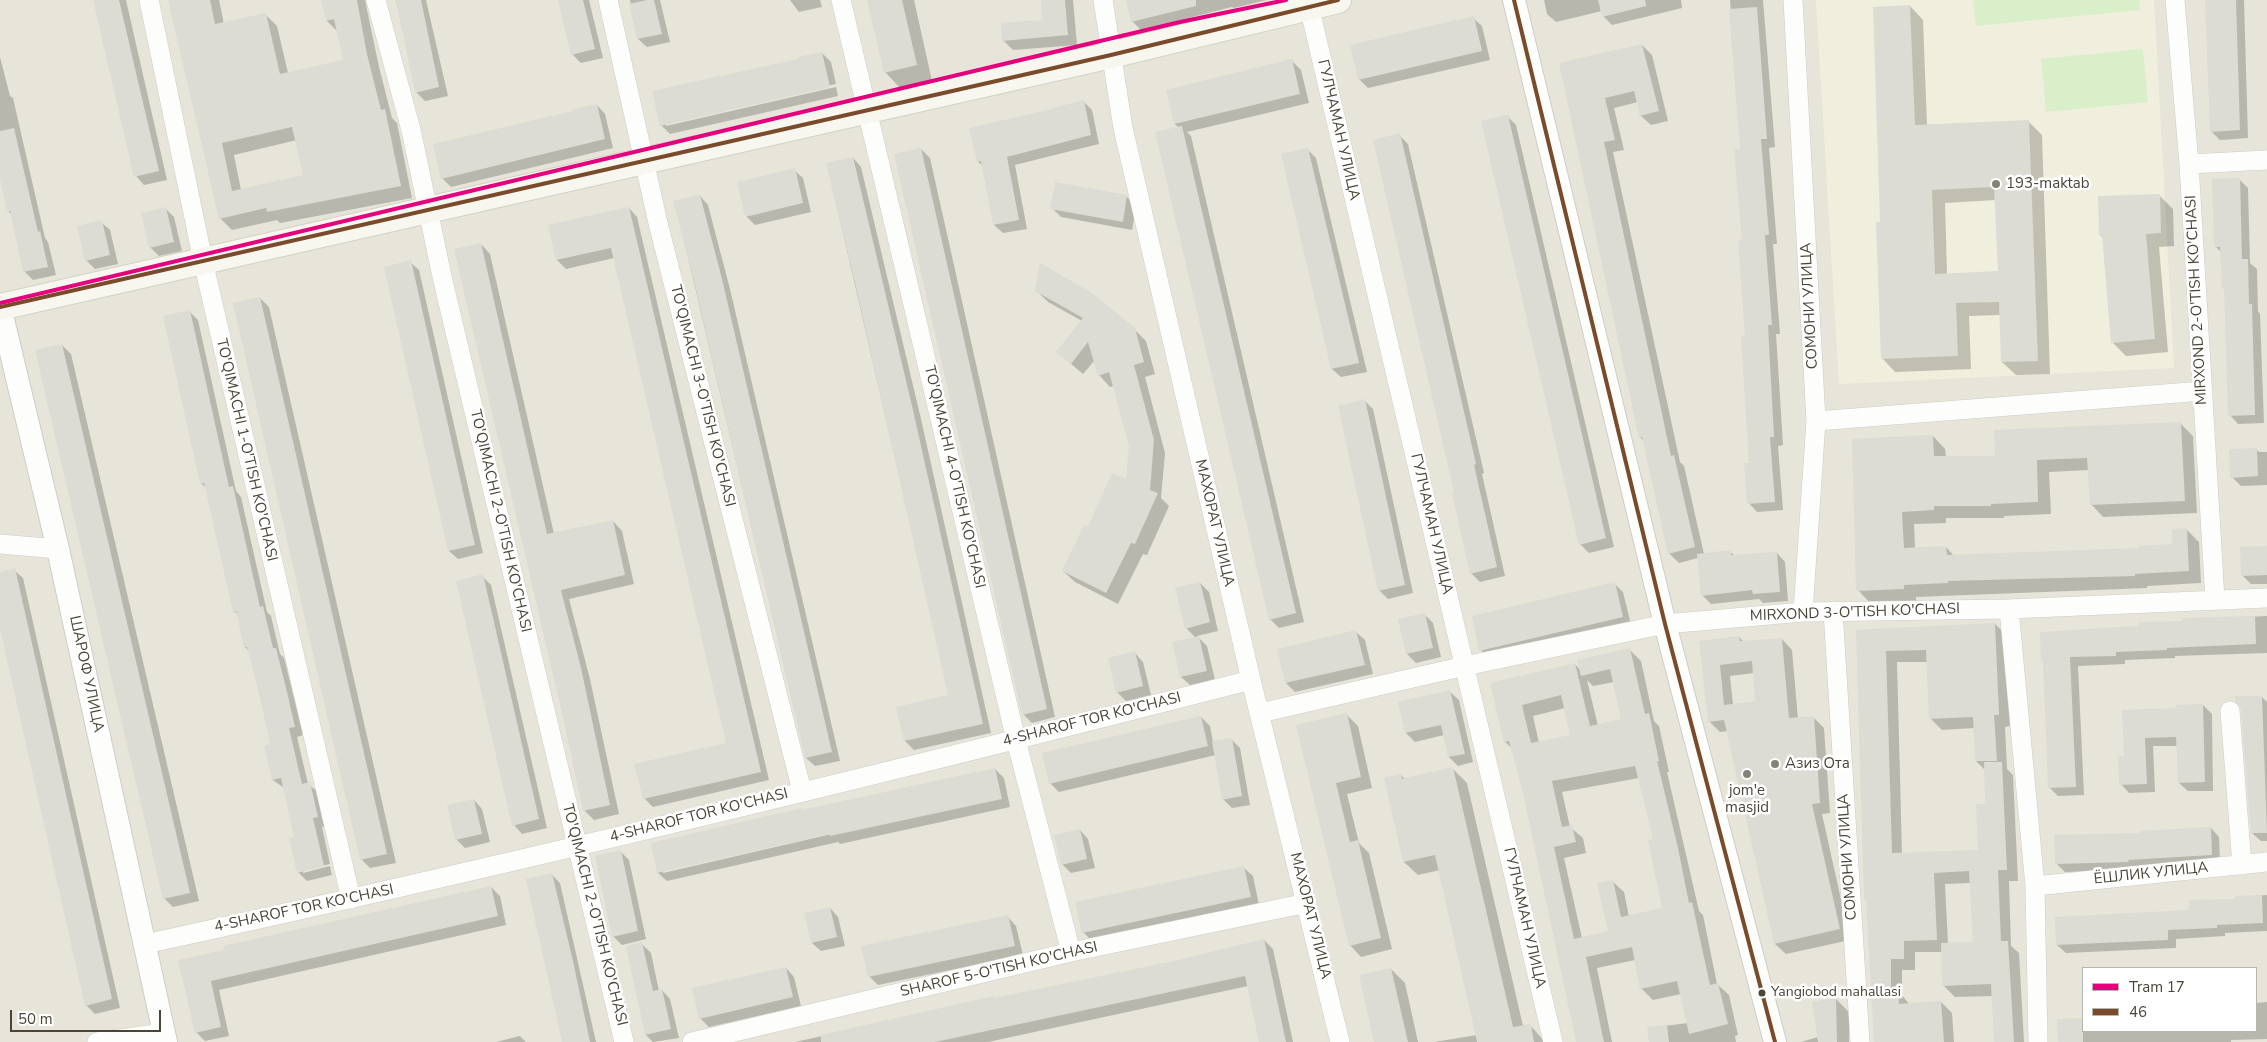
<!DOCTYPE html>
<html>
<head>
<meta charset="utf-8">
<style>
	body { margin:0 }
	#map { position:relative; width:2267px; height:1042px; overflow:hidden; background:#f2f2ec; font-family:"Nunito Sans",sans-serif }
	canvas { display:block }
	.legend { position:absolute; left:2082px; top:967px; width:175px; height:65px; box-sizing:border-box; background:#fff; border:1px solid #b7b5af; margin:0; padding:6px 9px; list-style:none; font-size:15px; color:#4a4637 }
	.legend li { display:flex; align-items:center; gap:10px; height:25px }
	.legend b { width:25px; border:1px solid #b7b5af }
	.scale { position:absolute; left:10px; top:1010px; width:151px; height:22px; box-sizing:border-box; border:2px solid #4a4637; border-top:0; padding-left:6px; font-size:15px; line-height:18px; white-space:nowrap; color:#4a4637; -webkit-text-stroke:4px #fff; paint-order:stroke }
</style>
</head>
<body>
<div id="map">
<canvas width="2267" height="1042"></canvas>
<ul class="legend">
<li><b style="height:6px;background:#e5007d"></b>Tram 17</li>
<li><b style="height:6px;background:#7a4b2a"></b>46</li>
</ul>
<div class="scale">50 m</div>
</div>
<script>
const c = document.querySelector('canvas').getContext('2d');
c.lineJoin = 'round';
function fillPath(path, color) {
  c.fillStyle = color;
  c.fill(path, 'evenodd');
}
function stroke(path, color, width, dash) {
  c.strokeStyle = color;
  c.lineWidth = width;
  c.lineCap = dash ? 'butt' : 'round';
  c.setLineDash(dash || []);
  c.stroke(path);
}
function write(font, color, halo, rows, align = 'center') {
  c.font = font + ' "Nunito Sans",sans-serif';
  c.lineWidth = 5;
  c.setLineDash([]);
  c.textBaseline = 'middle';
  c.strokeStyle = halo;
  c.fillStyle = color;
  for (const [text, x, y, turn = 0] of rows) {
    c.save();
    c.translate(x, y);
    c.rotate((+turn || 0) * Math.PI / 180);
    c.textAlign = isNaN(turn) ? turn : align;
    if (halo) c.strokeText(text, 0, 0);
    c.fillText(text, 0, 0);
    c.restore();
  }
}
fillPath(new Path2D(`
	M0,0H2267V1042H0ZM2083,968H2256V1031H2083Z`), '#e7e5d9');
fillPath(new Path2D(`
	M1816,0H2154L2174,368L1839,384Z`), '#f0efde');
fillPath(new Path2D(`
	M1973,0H2139L2140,10L1976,26Z
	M2143,49L2148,102L2046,112L2041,59Z`), '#d9efca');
fillPath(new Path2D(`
	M95,0H126L167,180L144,185L136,176Z
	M169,0H219L224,24L265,14L277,26L288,73L344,61L338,32L327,21L322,0H365L379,67L392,118L397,123L412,198L280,223L277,220L232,230L220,218ZM297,140L305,176L241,190L234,155Z
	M396,0H426L448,96L425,101L416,92Z
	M559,0H589L603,58L581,63L572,54Z
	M630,0H660L670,42L647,47L638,39Z
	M790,0H820L822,7L799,12Z
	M869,0H914L932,81L901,89L885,72Z
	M1042,0H1073L1077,45L1013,50L1003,40L1044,21Z
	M1127,0H1267L1234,8L1232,7L1141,30L1132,21Z
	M1544,0H1681L1682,8L1612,25L1603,16L1602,11L1556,22L1547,14Z
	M1730,0H1763L1775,147L1769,148L1777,244H1773L1780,334H1776L1783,445L1778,446L1783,510L1757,512L1749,503L1750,464L1741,150Z
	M2207,0H2244L2248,138L2220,140L2211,131Z
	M1910,6L1923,20L1927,125L2028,121L2042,135L2050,374L2016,375L2002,362L2001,315L1969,316L1971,369L1895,372L1882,358V223ZM1996,200L1999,272L1947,274L1945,203Z
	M1473,18L1482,26L1490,60L1368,88L1359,79Z
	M1642,45L1652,55L1668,121L1651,125L1641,116L1638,102L1614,108L1624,150L1613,152L1680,462L1684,466L1704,554L1730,552L1735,556L1777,553L1785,562L1788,601L1763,603L1759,599L1711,604L1702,595L1698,558L1679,563L1669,553L1644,441L1640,437L1560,64Z
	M822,53L831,62L836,84L666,123V126L836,87L838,96L670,134L661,125L800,60Z
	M0,57L10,96L13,98L45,238L48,242L56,275L33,280L25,272L12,215L8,211L0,174Z
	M1292,61L1301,70L1309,103L1187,132L1191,136L1304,622L1279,628L1270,619L1179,128L1175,124L1167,91Z
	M1083,101L1092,110L1099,144L1015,165L1027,229L1003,233L994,225L983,166L978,162L971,129L1059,109Z
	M597,105L605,114L613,148L451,187L442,178L574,112Z
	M1507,116L1516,125L1614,547L1589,553L1580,544Z
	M1399,135L1408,144L1484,473L1482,474L1505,576L1480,582L1471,573L1456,493Z
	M921,149L930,158L1055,717L1032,723L1023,714Z
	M1307,149L1316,158L1367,372L1341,377L1332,369Z
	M853,158L861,167L921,419L991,733L914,750L905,741L898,708L950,696L827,164Z
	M794,170L803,178L811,212L755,225L746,216Z
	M2239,179L2248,188L2250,263L2257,269L2258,311L2260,314L2264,423L2238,424L2230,415L2226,291L2223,288L2222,253L2216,247Z
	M2159,195L2173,209L2174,246L2159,247L2168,352L2126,356L2113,343L2104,238L2100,235Z
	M700,196L708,205L730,289L840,761L815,766L806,758L675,202Z
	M1126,196L1136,207L1132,230L1061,217L1052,208Z
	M629,208L637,217L769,780L653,807L644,798L727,744L614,258L566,269L557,260L550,226Z
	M166,209L174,217L182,251L159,256L150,247Z
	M101,222L110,230L118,264L95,269L86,260Z
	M481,244L490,254L554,534L613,521L622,531L634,584L569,599L590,679L619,814L594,820L584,810Z
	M410,262L419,270L483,553L458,559L449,551Z
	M1037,291L1134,329L1146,341L1155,374L1145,377L1165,453L1161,498L1169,506L1147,555L1143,554L1118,604L1075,582L1063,571L1089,529L1127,481L1130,445L1114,386L1110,387L1099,375L1095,360L1083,374L1057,352L1082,321L1048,302Z
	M260,298L269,307L396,863L370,868L362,860Z
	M189,311L198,320L236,491L241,497L267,612L271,616L280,654L284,658L295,702L303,735L297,737L308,784L318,792L326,826L322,827L330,864L303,870V873L330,866L332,875L307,881L298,872L295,837L284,788L273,780L272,745L249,651L245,647L238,615L234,611L206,488L201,483Z
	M62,345L71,354L199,901L173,907L164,898Z
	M1364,400L1373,409L1413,593L1388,599L1379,590Z
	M2181,424L2193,436L2197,513L2103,517L2091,504L2089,470L2049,472L2051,514L2004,516V518H1946V523L1914,524L1915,548L1946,547L1954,556L2139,550L2174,545L2186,529L2199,542L2201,583L2147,586V588L1916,597V601L1870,603L1858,590L1933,436L1945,449L1946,457H1996Z
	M2256,449L2259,452H2267V485L2241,486L2232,477Z
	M2267,548V584H2251L2242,575Z
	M14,570L23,578L120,1008L95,1014L86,1005L0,623V573Z
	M482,576L491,585L547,828L522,834L514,825Z
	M1200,583L1209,592L1218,631L1197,636L1207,646L1215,680L1190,685L1181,677L1196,638L1186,628Z
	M1614,583L1623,592L1631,625L1489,659L1481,650Z
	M1424,614L1433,623L1441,657L1416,663L1407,654L1399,620Z
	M2267,616V653L2175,656V658L2125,660V664L2078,666L2084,795L2058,796L2049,787L2045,663L2042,660L2140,627L2184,622V620Z
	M1995,624L2006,635L2010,726L2005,727L2007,769L2013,775L2018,881H2009L2011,946L2019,953L2024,1042H1995L1993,996L1955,997L1944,986L1942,952H1915V970H1902V995L1909,1004L1941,1002L1952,1013L1954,1042H1875L1858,631ZM1897,662H1928L1930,718L1942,730L1975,728L1976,761L1985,770L1986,805L1979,851L1902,854ZM1971,883L1975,943L1948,944L1945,884Z
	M1356,632L1365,640L1373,674L1295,692L1286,683Z
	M1739,637L1744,642L1782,639L1792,650L1798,719L1813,717L1824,728L1830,813L1822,814L1850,940L1786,954L1775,944L1728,731L1720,732L1710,722L1700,642ZM1754,673L1756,702L1733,705L1730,676Z
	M1630,650L1641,661L1654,721L1659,726L1669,772H1667L1699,911L1703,915L1717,984L1729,995L1738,1035L1735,1036L1736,1042H1650L1648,1028L1688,1023L1681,994L1653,1000L1641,988L1635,960L1597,968L1612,1042H1577L1524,793L1513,749L1505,742L1491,684L1575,664L1581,671ZM1587,680L1593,686L1614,682L1623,720L1598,726ZM1565,708L1572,736L1539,743L1533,716ZM1639,778L1654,840L1664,909L1629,917L1624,892L1612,881L1610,932L1582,938L1564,858L1586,853L1583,838L1570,827L1562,792Z
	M1135,653L1143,662L1151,695L1126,701L1117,692Z
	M1450,692L1459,700L1473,762L1458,766L1449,757L1444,735L1415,742L1406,733L1399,703Z
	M2262,697L2267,702V841H2261L2252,833Z
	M2203,705L2212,714L2213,791H2188L2179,783L2178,746H2153L2155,792L2129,793L2121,784L2125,757L2124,711L2178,709Z
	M1347,715L1358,726L1372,788L1347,794L1359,843L1369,853L1392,949L1361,957L1350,945L1297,726Z
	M1201,717L1210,726L1213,742L1231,739L1240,748L1250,805L1232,808L1223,799L1216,755L1059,792L1050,783Z
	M995,769L1004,778L1010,807L840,844L838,842L667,881L658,873L652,844ZM835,831L836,833L663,873V871Z
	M1453,769L1467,783L1523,1026L1530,1025L1545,1042H1434L1477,1035L1440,870L1418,875L1404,862L1401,775L1406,780Z
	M474,800L482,809L490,842L465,848L456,839Z
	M2211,828L2219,837L2220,864L2137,870L2065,872L2056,863L2142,834Z
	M1080,830L1088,839L1095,868L1071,873L1062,864Z
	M621,852L629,860L646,939L622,945L613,936Z
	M1244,868L1253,876L1259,905L1092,941L1083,932Z
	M551,874L560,883L596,1042H564Z
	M491,887L500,896L506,925L219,990L229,1036L205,1041L196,1032L180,961Z
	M2267,895V931L2225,933V936L2176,939V948L2066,953L2057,945L2236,900V897Z
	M830,908L838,917L845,946L821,951L812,943Z
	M1008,917L1016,926L1023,955L878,985L869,976Z
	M1264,940L1273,949L1293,1042H1260L1248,986L988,1042H795L994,998L995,1000L1174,962Z
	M642,944L651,953L659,991L662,990L670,999L679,1038L653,1042L646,1035Z
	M786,968L794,977L801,1006L709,1027L700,1018Z
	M1391,969L1405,983L1418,1042H1375Z
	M1836,999L1849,1012V1042H1801L1818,1037Z
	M2267,1002V1039L2231,1040V1042H2059V1020L2083,1019V1031H2256V1003Z
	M520,1036L526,1042H496Z`), '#0003');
fillPath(new Path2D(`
	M93,0H119L159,171L134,177Z
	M168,0H210L215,24L266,13L280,74L343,60L334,19L326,21L321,0H357L367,54L381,110L385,109L401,186L267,212L266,208L219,219ZM292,127L303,175L232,191L222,143Z
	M396,0H421L439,87L415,93Z
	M558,0H583L595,49L571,55Z
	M647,0H654L662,34L637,39L629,4Z
	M867,0H902L917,65L884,73Z
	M1041,0H1065L1068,35L1002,41L1001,23L1042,20Z
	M1126,0H1196V6L1131,22Z
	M1598,0H1645L1646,6L1602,17Z
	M2205,0H2236L2240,130L2210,132Z
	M1910,5L1915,125L2029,120L2038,361L2001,362L1999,302L1956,303L1958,356L1881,359L1876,222H1880L1873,7ZM1994,187L1998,271L1935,274L1932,190Z
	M1757,7L1767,139H1761L1769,235H1765L1772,325H1768L1774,437H1770L1775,502L1747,504L1744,463H1749L1741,336H1745L1738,241L1742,240L1734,149H1740L1729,9Z
	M1474,16L1482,51L1358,80L1350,45Z
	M1642,44L1659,111L1640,116L1634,91L1605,98L1615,140L1604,142L1671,456L1674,455L1695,547L1668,554L1642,437L1639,438L1559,63Z
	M822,52L830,87L660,126L652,91L798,59V57Z
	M1292,59L1300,94L1174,124L1166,90Z
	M1084,100L1091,135L1007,157L1019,220L993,225L981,161L977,162L969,128L1057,108V107Z
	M597,104L605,139L441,179L433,144L573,111L572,109Z
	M1508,115L1606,538L1579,545L1481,121Z
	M1182,126L1296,613L1269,620L1155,132Z
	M14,128L38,232L40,231L48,267L23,272L10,211L7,212L0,179V131Z
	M1400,133L1476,464L1474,465L1497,567L1470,574L1452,493L1454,492L1373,140Z
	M921,148L1047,709L1022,715L894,154Z
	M1308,148L1359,363L1331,369L1281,154Z
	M853,157L913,410L983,724L904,741L896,707L948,695L855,283L826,163Z
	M795,168L803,203L745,217L737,182Z
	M2240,178L2242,259H2248L2249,304H2252L2255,415L2228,416L2224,289H2222L2220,247H2214L2212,179Z
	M1055,182L1127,195L1123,222L1050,209Z
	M2160,194L2161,233L2146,234L2155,339L2111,343L2102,235H2099L2098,196Z
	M700,195L722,279L832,752L805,758L693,277L673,201Z
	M166,207L174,242L149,248L141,213Z
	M629,207L761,772L643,799L634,764L726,743L611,248L556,260L548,225Z
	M102,220L110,255L85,261L77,226Z
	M481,243L547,534L613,520L625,575L561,590L581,668L610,805L583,811L564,722L454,249Z
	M411,260L475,545L448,551L384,267Z
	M1040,263L1092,293L1135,328L1144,362L1134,365L1154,440L1150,490L1158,493L1135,544L1131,543L1106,593L1062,571L1084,525L1088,527L1112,473L1126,479L1129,446L1109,372L1098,376L1088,342L1071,364L1056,352L1083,318L1035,291Z
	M260,297L387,854L360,860L233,303Z
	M190,310L229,487L233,486L260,607L263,606L273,648H276L287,692L295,727L289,728L302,784L310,782L318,817L313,818L324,866L297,873L289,838L294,837L281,778L272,780L264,746L270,744L258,688L247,647H244L236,611L233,612L204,483L200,484L163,316Z
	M62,344L190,893L163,899L35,350Z
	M1365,399L1405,585L1378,591L1338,406Z
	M2181,422L2185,501L2090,505L2087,458L2037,460L2038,502L1991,504V506H1934V510L1902,512L1904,548L1946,546L1947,555L2138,548V546L2172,544V529L2187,528L2189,571L2135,574V576L1948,581V583L1904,585V589L1856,591L1852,439L1933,435L1934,456H1995L1994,430Z
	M2257,448L2258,476L2230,478L2229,449Z
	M2267,546V575L2241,576L2240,547Z
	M1731,550V555L1777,552L1780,592L1753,594L1752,590L1701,596L1697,554Z
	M15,568L112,999L85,1006L0,629V572Z
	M483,574L539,819L512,826L456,581Z
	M1200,582L1210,622L1185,629L1175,588Z
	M1615,582L1623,617L1479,651L1472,616Z
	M1425,613L1433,648L1406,654L1398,619Z
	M2255,616L2256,644L2167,648V650L2116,652V656L2070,657L2076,787L2048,788L2043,661H2041L2040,632L2139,626V622L2183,621L2182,618Z
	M1995,623L1999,715H1994L1997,761H1975L1973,717L1929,719L1926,650L1886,651L1892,853L1978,850L1976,804H1985L1984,762H2002L2007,870H1998L2001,941H2008L2014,1042H1994L1991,984L1942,986L1941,943L1973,942L1969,871L1934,873L1937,940L1904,941V959H1891V990H1898L1899,1004L1941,1001L1944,1042H1874L1866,900H1864L1856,630Z
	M1356,630L1365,665L1285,683L1277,649Z
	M1199,636L1207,671L1180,677L1172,642Z
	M1739,636L1740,641L1782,638L1789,718L1814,716L1820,803L1812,804L1840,929L1774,944L1724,720L1708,722L1699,641ZM1752,661L1755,701L1724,705L1720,665Z
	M1630,648L1645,714L1649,713L1659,761H1657L1678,848L1689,903L1692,902L1710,985L1718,983L1728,1024L1689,1034L1677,981L1640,989L1632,947L1586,957L1604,1042H1576L1523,793L1509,741L1504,742L1490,683L1575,663L1590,726L1621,719L1610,669L1581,676L1577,660ZM1561,695L1570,735L1531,743L1522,705ZM1635,766L1653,839L1648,840L1662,908L1621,917L1613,880L1597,883L1608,931L1574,939L1554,847L1576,842L1572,825L1562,827L1552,781Z
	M1135,651L1143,686L1116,693L1108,658Z
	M1450,690L1465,754L1448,757L1441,725L1405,733L1398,702Z
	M2235,696H2262L2267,833H2251L2241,710L2235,701Z
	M2203,704L2205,782L2178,783L2176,737L2145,738L2147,784L2119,785L2118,756H2124L2122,710L2176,708V705Z
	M1347,713L1361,777L1336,783L1350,842L1358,840L1381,938L1349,946L1296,725Z
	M1201,716L1208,746L1049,784L1042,753Z
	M1232,738L1242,796L1222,800L1212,741Z
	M1453,767L1513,1027L1531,1024L1534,1042H1477L1435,855L1403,862L1384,778L1401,774L1402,779Z
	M995,768L1002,799L830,836V834L657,873L651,843L802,808V810Z
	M474,799L482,834L455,840L447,805Z
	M2211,827L2212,855L2128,860L2129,862L2055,864L2054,835L2140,833V831Z
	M1080,829L1087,859L1061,865L1054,835Z
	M621,850L638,931L612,937L595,856Z
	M1244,866L1251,897L1082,933L1075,902Z
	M552,873L573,961L590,1042H562L526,879Z
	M491,886L498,916L211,981L221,1027L195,1033L178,960L224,950L223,946Z
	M2262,895L2263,923L2217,925V928L2168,930V940L2056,945L2055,917L2189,910V900L2235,899V896Z
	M830,907L837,937L811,943L804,913Z
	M1008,915L1015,946L868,977L861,946Z
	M1264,939L1286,1042H1259L1245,976L935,1042H821V1035L994,996V998L1174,961Z
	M642,942L653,991L662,989L671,1029L645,1035L626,946Z
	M786,967L793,997L699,1019L692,988Z
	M1391,968L1408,1042H1374L1359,975Z
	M1836,998L1837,1042H1818L1812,1002Z
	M2083,1018V1042H2058L2057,1019Z
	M1667,1025L1669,1042H1649L1647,1027Z`), '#dcdbd4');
const minor = new Path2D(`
	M149,0L203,261L351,899
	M376,0L411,130L443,281L624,1042
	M608,0L658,223L802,791
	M841,0L1016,740L1071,952
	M1103,0L1123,128L1251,680L1340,1042
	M1793,0L1816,421L1803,612
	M2175,0L2189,164L2215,600
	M1309,6L1553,1042
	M2189,164L2267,160
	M1816,421L2203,391
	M0,544L58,549
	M2009,609L2035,886L2038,1042
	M1833,611L1860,1042
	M2230,711L2242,865
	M1260,713L1465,666L1665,624L1803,612L2009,609L2267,598
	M2035,886L2267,862
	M145,944C515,864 884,774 1251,680
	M97,1042L164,1033
	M692,1042L1071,952L1307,903`);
const tertiary = new Path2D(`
	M1514,0L1665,624L1775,1042
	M0,307L58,549L166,1042`);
const secondary = new Path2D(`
	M0,307L1111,55L1338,0`);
stroke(minor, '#cecdc6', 20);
stroke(tertiary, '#cecdc6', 24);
stroke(secondary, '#d2d1c3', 28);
stroke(minor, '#fdfdfc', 19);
stroke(tertiary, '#fdfdfc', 22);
stroke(secondary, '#f7f7f0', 26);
stroke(new Path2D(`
	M1514,0L1665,624L1775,1042
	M0,307L1111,55L1338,0`), '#7a4b2a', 4);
stroke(new Path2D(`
	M0,303L1180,22L1286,0`), '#e5007d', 4);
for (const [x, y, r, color] of [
	[1996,184,5,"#858276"],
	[1775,764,5,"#858276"],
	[1747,774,5,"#858276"],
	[1762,993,4.5,"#4a4637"]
]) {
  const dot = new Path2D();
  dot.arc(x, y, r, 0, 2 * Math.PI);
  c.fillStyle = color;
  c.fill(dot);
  stroke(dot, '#fff', 2);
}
write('14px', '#4a4637', '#fff', [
	["Yangiobod mahallasi",1771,993]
], 'left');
write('15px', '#4a4637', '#fff', [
	["ГУЛЧАМАН УЛИЦА",1338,130,77],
	["MIRXOND 2-O'TISH KO'CHASI",2197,300,-93],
	["СОМОНИ УЛИЦА",1810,306,-93],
	["TO'QIMACHI 3-O'TISH KO'CHASI",702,396,76],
	["TO'QIMACHI 1-O'TISH KO'CHASI",246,450,77],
	["TO'QIMACHI 4-O'TISH KO'CHASI",954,477,77],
	["TO'QIMACHI 2-O'TISH KO'CHASI",500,521,77],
	["МАХОРАТ УЛИЦА",1214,523,77],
	["ГУЛЧАМАН УЛИЦА",1431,524,77],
	["MIRXOND 3-O'TISH KO'CHASI",1855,613,-2],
	["ШАРОФ УЛИЦА",86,674,78],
	["4-SHAROF TOR KO'CHASI",1092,720,-14],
	["4-SHAROF TOR KO'CHASI",699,816,-14],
	["СОМОНИ УЛИЦА",1848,857,-94],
	["ЁШЛИК УЛИЦА",2151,874,-6],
	["4-SHAROF TOR KO'CHASI",304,909,-12],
	["TO'QIMACHI 2-O'TISH KO'CHASI",594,915,76],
	["МАХОРАТ УЛИЦА",1310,916,76],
	["ГУЛЧАМАН УЛИЦА",1524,918,77],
	["SHAROF 5-O'TISH KO'CHASI",999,970,-13]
]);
write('15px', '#4a4637', '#fff', [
	["193-maktab",2006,184],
	["Азиз Ота",1785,764],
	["jom'e",1747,791,"center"],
	["masjid",1747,808,"center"]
], 'left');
</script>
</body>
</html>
